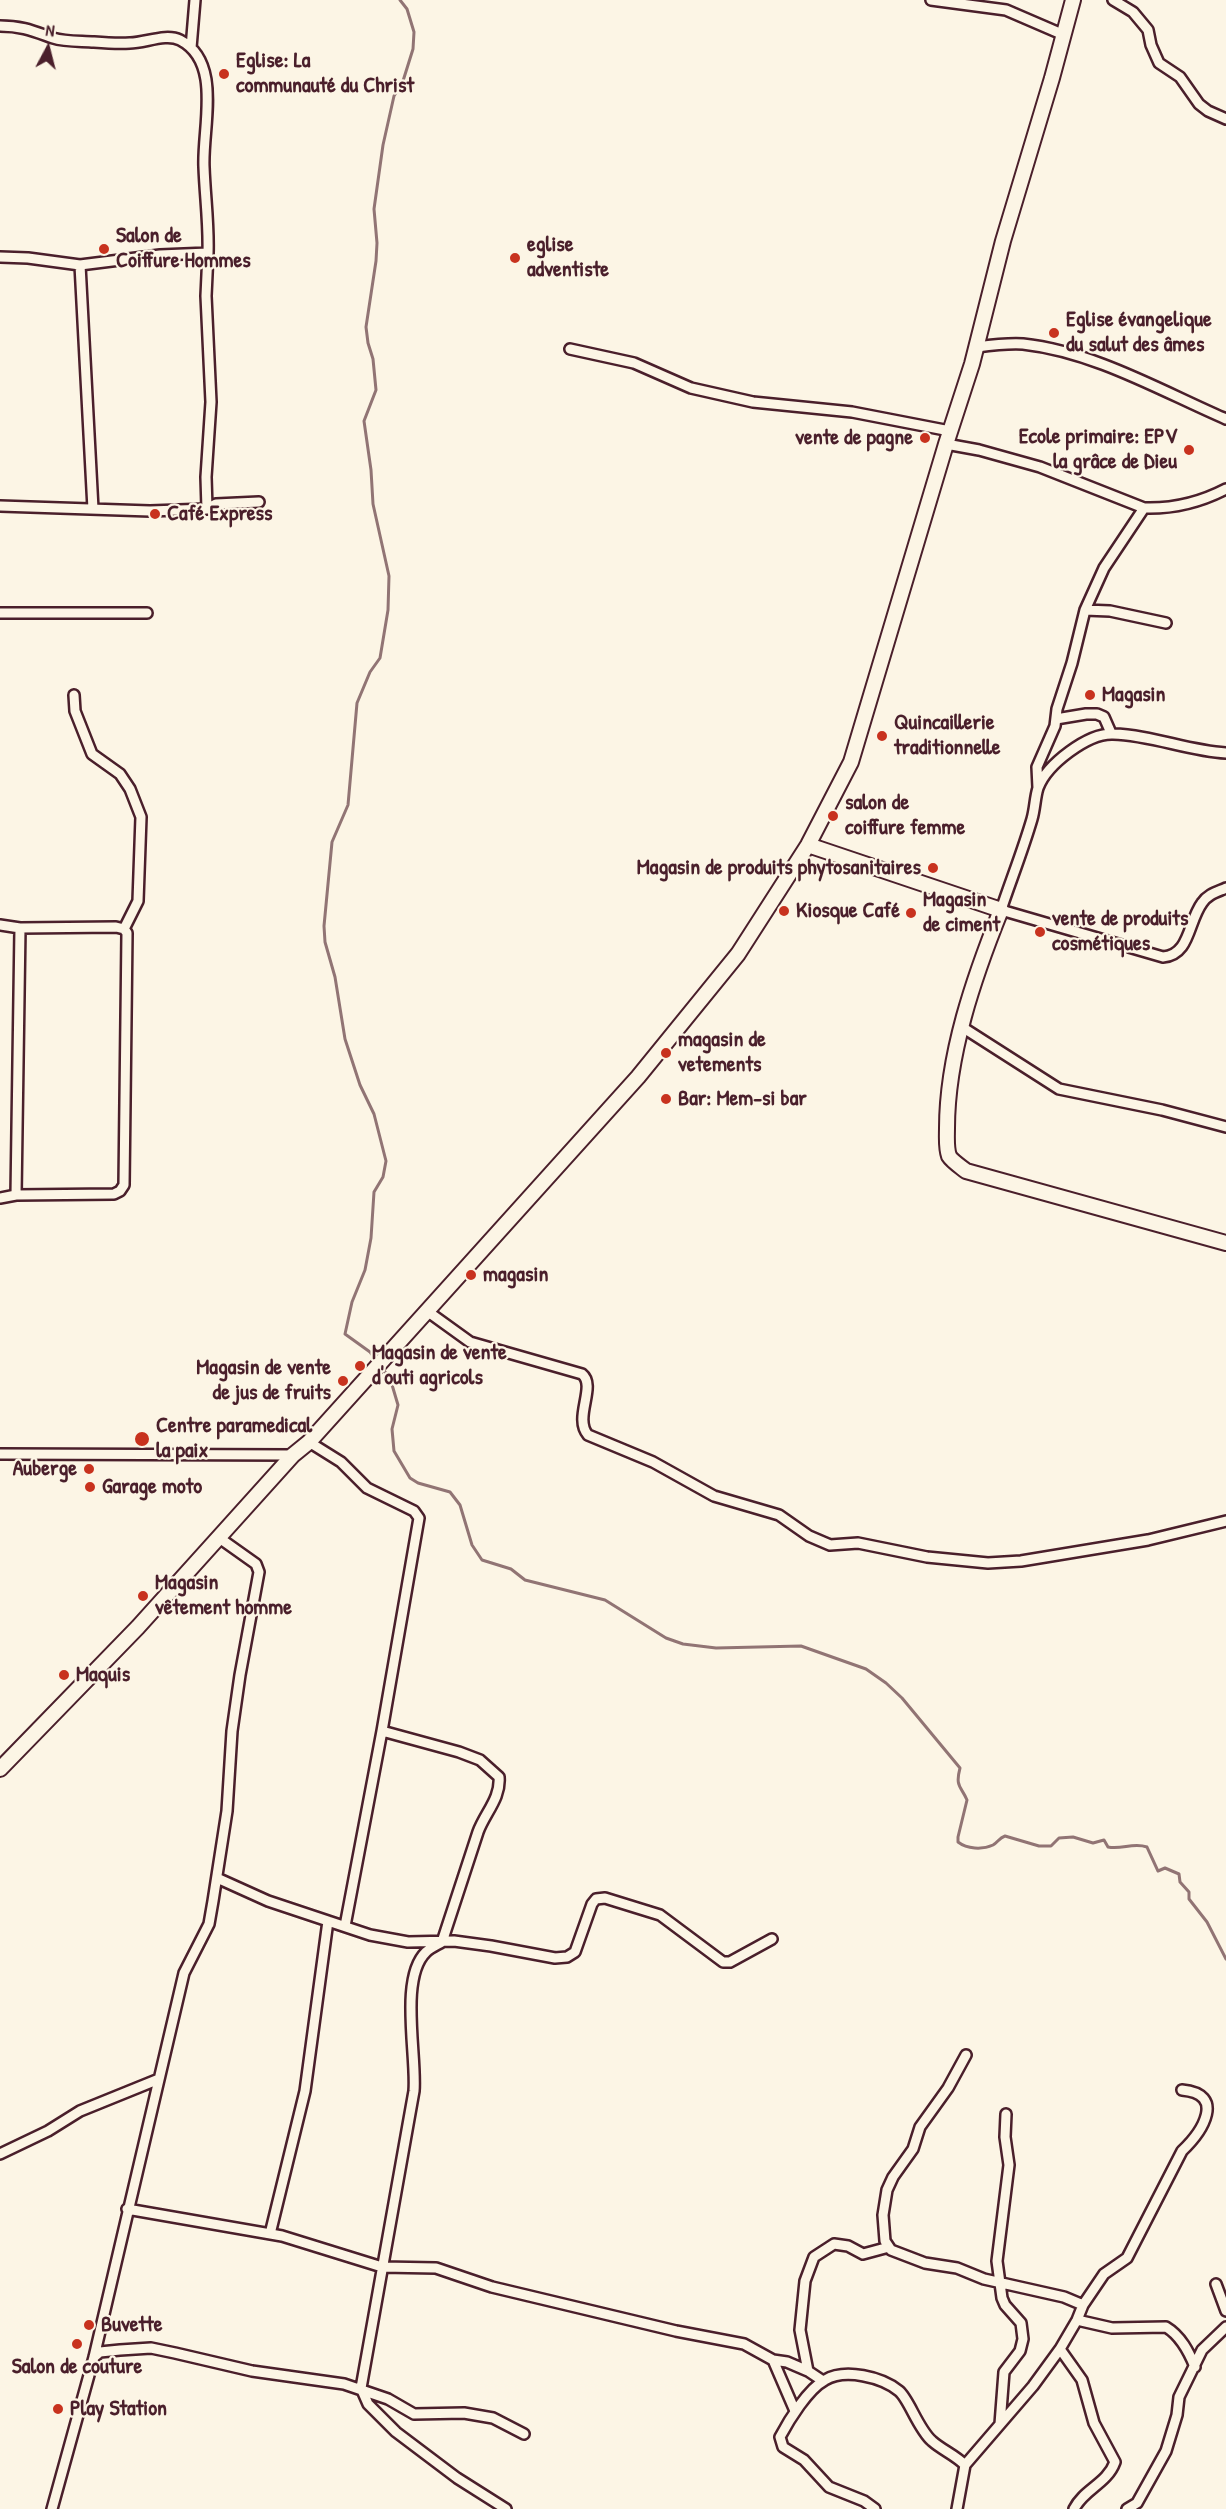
<!DOCTYPE html>
<html>
<head>
<meta charset="utf-8">
<style>
	body { margin:0 }
	#map { position:relative; width:1226px; height:2509px; overflow:hidden; background:#fcf5e5; font-family:"Patrick Hand",sans-serif }
	canvas { display:block }
	.north { position:absolute; left:18px; top:18px; width:60px; height:60px; -webkit-text-stroke:4px #fcf5e5; paint-order:stroke; rotate:7deg; font-size:16px; font-weight:700; line-height:24px; text-align:center; color:#4a1f2b }
	.north::after { content:''; display:block; margin:auto; width:21px; height:27px; background:#4a1f2b; clip-path:polygon(50% 0,100% 100%,50% 72%,0 100%) }
</style>
</head>
<body>
<div id="map">
<canvas width="1226" height="2509"></canvas>
<div class="north">N</div>
</div>
<script>
const c = document.querySelector('canvas').getContext('2d');
c.lineJoin = 'round';
function stroke(path, color, width, dash) {
  c.strokeStyle = color;
  c.lineWidth = width;
  c.lineCap = dash ? 'butt' : 'round';
  c.setLineDash(dash || []);
  c.stroke(path);
}
function write(font, color, halo, rows, align = 'center') {
  c.font = font + ' "Patrick Hand",sans-serif';
  c.lineWidth = 4.5;
  c.setLineDash([]);
  c.textBaseline = 'middle';
  c.strokeStyle = halo;
  c.fillStyle = color;
  for (const [text, x, y, turn = 0] of rows) {
    c.save();
    c.translate(x, y);
    c.rotate((+turn || 0) * Math.PI / 180);
    c.textAlign = isNaN(turn) ? turn : align;
    if (halo) c.strokeText(text, 0, 0);
    c.fillText(text, 0, 0);
    c.restore();
  }
}
stroke(new Path2D(`
	M377,1361L370,1352L345,1334L352,1302L365,1270L371,1238L374,1192L383,1177L386,1161L374,1114L360,1085L345,1039L335,977L325,942L324,926L332,842L348,805L357,703L370,672L380,658L388,610L389,576L373,504L371,470L364,421L376,390L373,359L368,343L366,327L376,261L377,243L374,209L383,145L394,96L403,81L413,49L414,32L407,9L400,0
	M381,1367L390,1378L398,1405L392,1429L394,1451L410,1478L418,1483L450,1492L460,1505L472,1545L482,1560L511,1569L525,1580L605,1600L666,1638L683,1644L716,1648L801,1646L866,1669L886,1683L902,1698L960,1768C955,1787 961,1786 967,1800L958,1837V1842C967,1849 982,1850 993,1845C998,1842 999,1838 1005,1836L1039,1846H1051L1059,1838L1073,1837L1093,1843L1104,1840L1108,1847C1122,1850 1133,1842 1147,1847L1158,1871L1165,1868L1179,1874L1180,1882L1189,1892V1899L1207,1922L1226,1959`), '#917474', 3);
const street = new Path2D(`
	M931,0L1006,10L1064,35
	M1113,0L1133,12L1148,30L1151,45L1159,63L1180,77L1199,104L1208,111L1226,119
	M0,26C22,26 33,31 53,38C65,42 81,41 94,42C106,43 118,44 130,43C145,43 166,33 180,40C223,62 202,128 204,167C205,196 209,224 208,253
	M191,48L195,0
	M0,257L28,258L80,265L160,255L208,253L206,296L211,402L206,477L207,509
	M80,265L93,509
	M977,347C992,345 1008,343 1023,344C1095,352 1161,391 1226,419
	M570,349L634,363L691,388L753,402L852,412L950,431
	M946,444L979,450L1040,467L1144,508C1172,509 1201,502 1226,489
	M0,506L150,511L207,509L216,504L259,502
	M1085,610L1110,611L1166,623
	M0,613H147
	M1056,719L1086,714H1097L1104,717L1111,733
	M1226,753C1188,751 1152,735 1113,734C1088,733 1047,764 1038,788C1035,797 1035,809 1032,819C1023,850 1011,880 1001,910L1163,957C1190,955 1188,922 1202,903C1208,894 1217,892 1226,888
	M1038,788L1037,767L1055,726L1057,709L1072,663L1085,610L1104,568L1144,508
	M0,925L20,928L16,1195L0,1198
	M20,928L116,927L124,929
	M962,1027L1059,1089L1162,1110L1226,1127
	M16,1195L114,1194L120,1191L124,1185L127,933L124,929L138,901L141,817L130,789L120,774L92,754L75,711L74,695
	M427,1311L470,1342L582,1374C597,1386 573,1418 588,1435L653,1462L714,1496L779,1515L809,1536L830,1545L858,1543L927,1557L988,1563L1021,1561L1148,1540L1226,1521
	M309,1442L341,1462L367,1488L414,1511L419,1518L382,1731L345,1926
	M0,1454L293,1455
	M382,1731L459,1752L480,1760L499,1777C501,1798 485,1813 478,1832C466,1869 454,1906 442,1942C437,1945 430,1948 426,1952C399,1978 417,2056 414,2091L361,2388L368,2404L396,2432L457,2478L506,2509
	M217,1878L268,1901L370,1935L408,1942L454,1941L491,1946L555,1958L567,1957L575,1952L592,1904L596,1899L605,1898L660,1915L723,1962H730L772,1939
	M966,2055L948,2088L920,2127L913,2149L893,2177L887,2190L883,2215L885,2241L891,2250L925,2263L957,2268L984,2279L1064,2297L1083,2305L1077,2320L1060,2349
	M0,2154L48,2131L80,2111L159,2079
	M127,2209L282,2236L382,2267L436,2268L492,2287L676,2331L744,2344L773,2360L787,2362L808,2371
	M270,2234L305,2091L328,1921
	M1216,2284L1226,2311
	M1083,2305L1104,2274L1127,2258L1182,2151C1203,2131 1226,2094 1182,2090
	M1077,2320L1112,2328L1166,2327C1181,2336 1189,2352 1195,2367
	M94,2357L100,2352L120,2350L151,2348L175,2353L252,2371L344,2384L388,2399L414,2414L464,2413L493,2418L524,2434
	M773,2360L795,2411
	M823,2381L808,2371L800,2330L805,2281L814,2257L834,2244L848,2246L863,2254L889,2247
	M1000,2424L1004,2372L1020,2351L1023,2339L1021,2323L1005,2305L1002,2298L997,2261L1009,2165L1005,2137L1006,2114
	M52,2509L94,2357L184,1973L209,1924L213,1901L227,1811L232,1731L240,1675L259,1572L256,1564L218,1537
	M875,2509L864,2501L829,2487L804,2460L783,2447L780,2437C789,2420 808,2389 825,2380C845,2368 882,2377 899,2391C909,2399 918,2429 932,2441C942,2450 955,2455 965,2465
	M957,2509L965,2465L1033,2386L1060,2349L1082,2380L1094,2423L1115,2462C1107,2484 1084,2489 1074,2509
	M1127,2509L1137,2503L1166,2451L1177,2415L1179,2397L1202,2350L1226,2327`);
const secondary = new Path2D(`
	M808,845L1001,910C974,977 947,1055 947,1128C947,1137 946,1148 949,1156C952,1161 961,1167 966,1171L1226,1243
	M0,1769L138,1627L293,1455L309,1442L638,1077L738,954L808,845L851,762L946,444L972,364L1003,241L1052,78L1073,0`);
stroke(street, '#4a1f2b', 14);
stroke(secondary, '#4a1f2b', 18);
stroke(street, '#fcf5e5', 9);
stroke(secondary, '#fcf5e5', 14);
for (const [x, y, r, color] of [
	[224,74,6,"#c8321e"],
	[104,249,6,"#c8321e"],
	[515,258,6,"#c8321e"],
	[1054,333,6,"#c8321e"],
	[925,438,6,"#c8321e"],
	[1189,450,6,"#c8321e"],
	[155,514,6,"#c8321e"],
	[1090,695,6,"#c8321e"],
	[882,736,6,"#c8321e"],
	[833,816,6,"#c8321e"],
	[933,868,6,"#c8321e"],
	[784,911,6,"#c8321e"],
	[911,913,6,"#c8321e"],
	[1040,932,6,"#c8321e"],
	[666,1053,6,"#c8321e"],
	[666,1099,6,"#c8321e"],
	[471,1275,6,"#c8321e"],
	[360,1366,6,"#c8321e"],
	[343,1381,6,"#c8321e"],
	[142,1439,8,"#c8321e"],
	[89,1469,6,"#c8321e"],
	[90,1487,6,"#c8321e"],
	[143,1596,6,"#c8321e"],
	[64,1675,6,"#c8321e"],
	[89,2325,6,"#c8321e"],
	[77,2344,6,"#c8321e"],
	[58,2409,6,"#c8321e"]
]) {
  const dot = new Path2D();
  dot.arc(x, y, r, 0, 2 * Math.PI);
  c.fillStyle = color;
  c.fill(dot);
  stroke(dot, '#fcf5e5', 2);
}
write('bold 22px', '#4a1f2b', '#fcf5e5', [
	["Eglise: La",236,61],
	["communauté du Christ",236,86],
	["Salon de",116,236],
	["Coiffure Hommes",116,261],
	["eglise",527,245],
	["adventiste",527,270],
	["Eglise évangelique",1066,320],
	["du salut des âmes",1066,345],
	["Ecole primaire: EPV",1177,437,"right"],
	["la grâce de Dieu",1177,462,"right"],
	["vente de pagne",913,438,"right"],
	["Café Express",167,514],
	["Magasin",1102,695],
	["Quincaillerie",894,723],
	["traditionnelle",894,748],
	["salon de",845,803],
	["coiffure femme",845,828],
	["Magasin de produits phytosanitaires",921,868,"right"],
	["Magasin",923,900],
	["de ciment",923,925],
	["Kiosque Café",796,911],
	["vente de produits",1052,919],
	["cosmétiques",1052,944],
	["magasin de",678,1040],
	["vetements",678,1065],
	["Bar: Mem-si bar",678,1099],
	["magasin",483,1275],
	["Magasin de vente",372,1353],
	["d'outi agricols",372,1378],
	["Magasin de vente",331,1368,"right"],
	["de jus de fruits",331,1393,"right"],
	["Centre paramedical",156,1426],
	["la paix",156,1451],
	["Auberge",77,1469,"right"],
	["Garage moto",102,1487],
	["Magasin",155,1583],
	["vêtement homme",155,1608],
	["Maquis",76,1675],
	["Buvette",101,2325],
	["Salon de couture",77,2367,"center"],
	["Play Station",70,2409]
], 'left');
</script>
</body>
</html>
